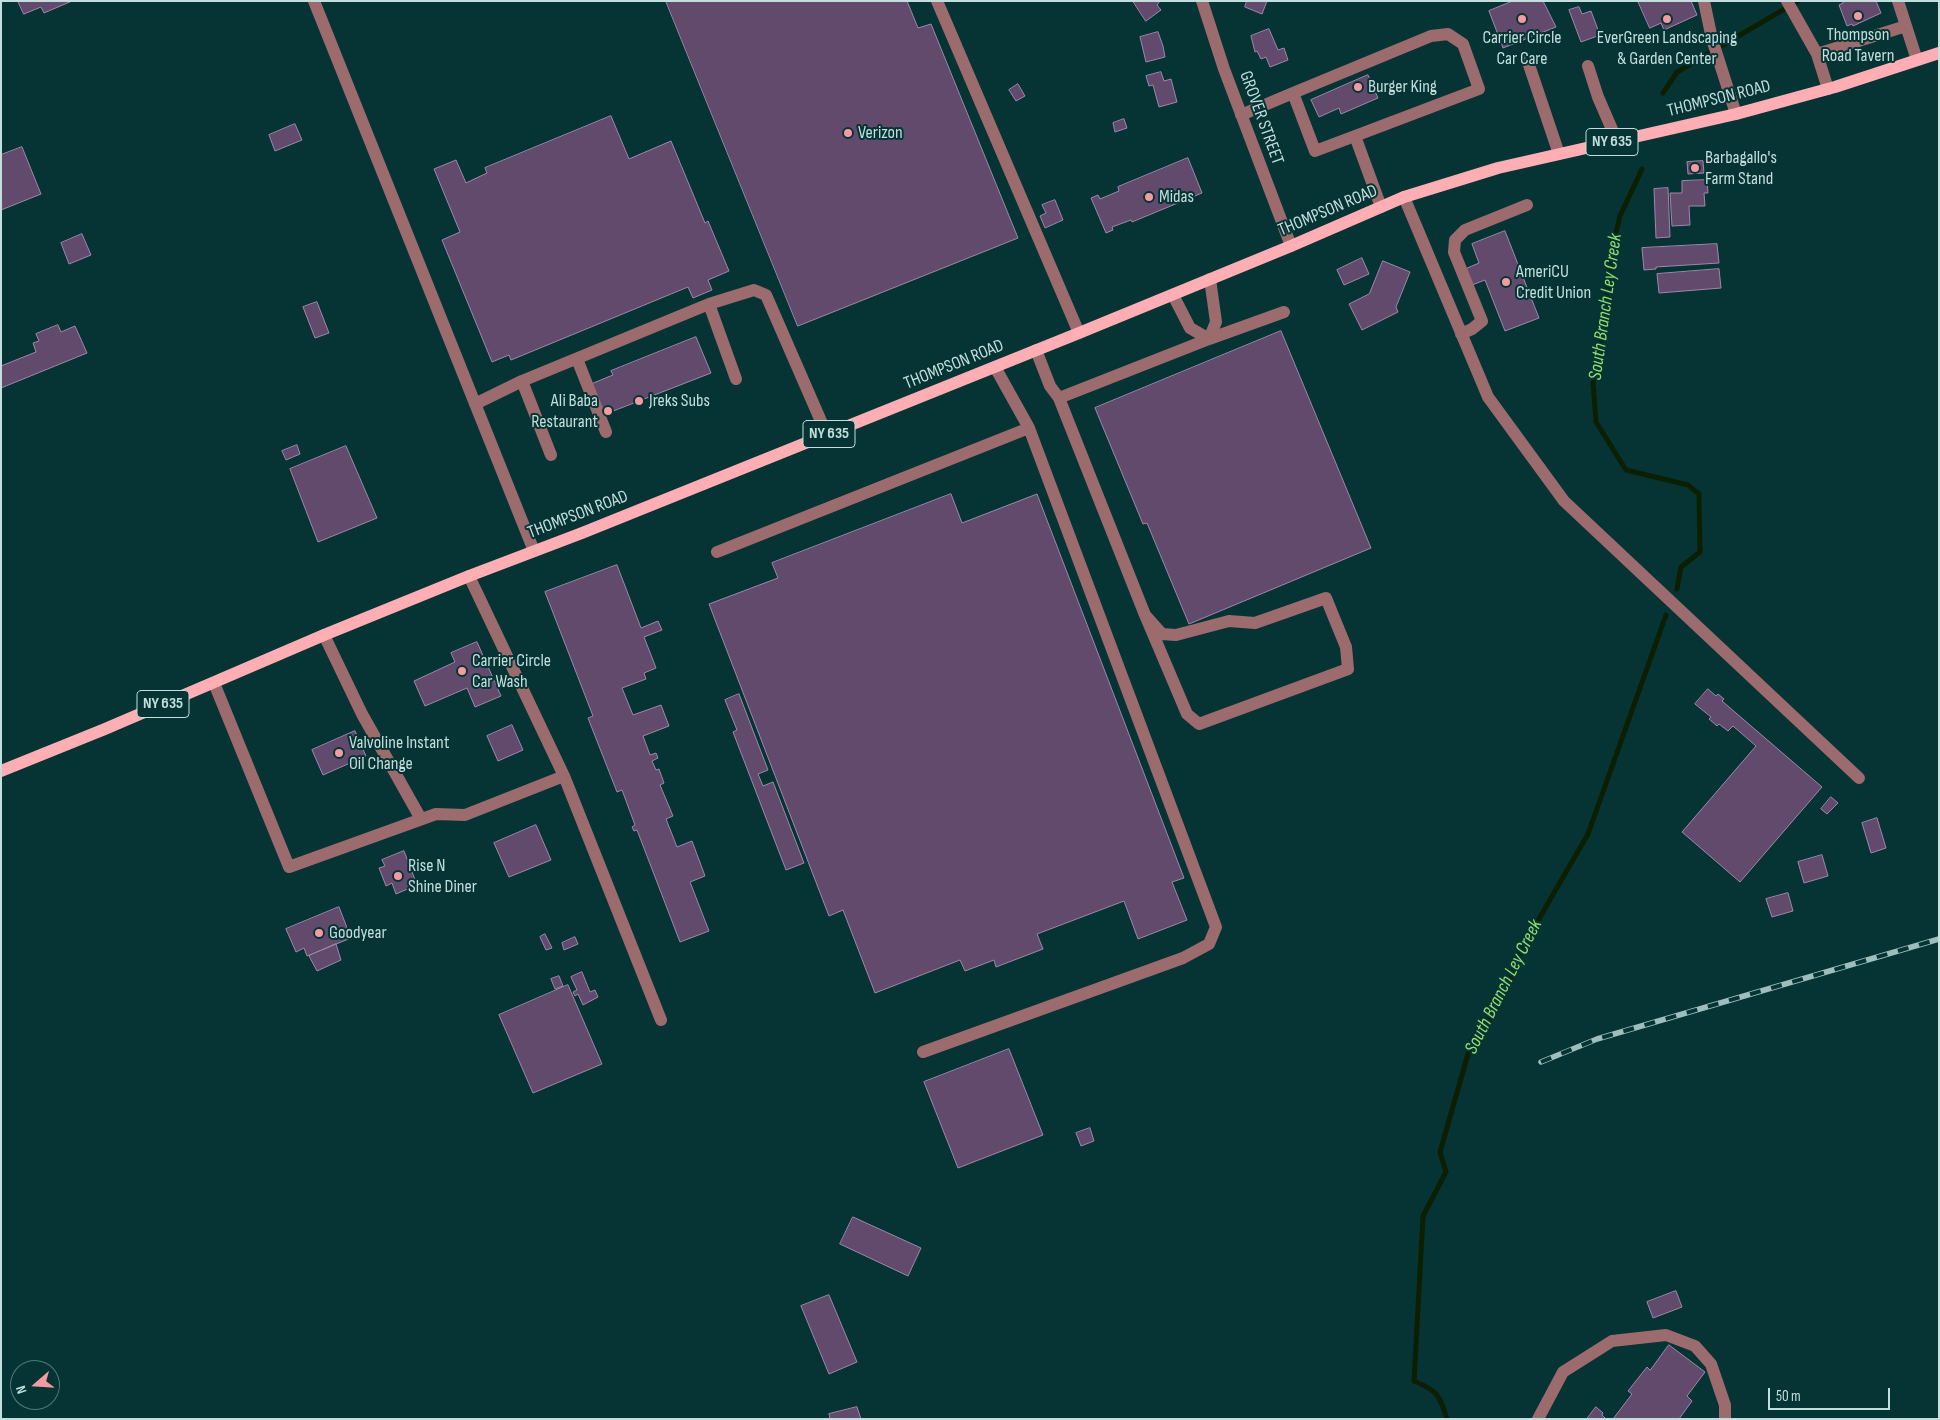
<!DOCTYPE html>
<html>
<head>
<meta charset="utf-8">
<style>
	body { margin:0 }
	#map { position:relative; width:1940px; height:1420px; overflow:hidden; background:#063434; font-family:"Sofia Sans Condensed",sans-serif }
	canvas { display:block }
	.frame { position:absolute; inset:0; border:2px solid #c2dedd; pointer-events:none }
	.north { position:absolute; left:10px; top:1360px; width:50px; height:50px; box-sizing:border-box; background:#063434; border:1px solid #517878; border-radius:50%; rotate:251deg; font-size:14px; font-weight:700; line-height:20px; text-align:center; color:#c2dedd }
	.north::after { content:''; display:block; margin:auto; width:18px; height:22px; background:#f49aa1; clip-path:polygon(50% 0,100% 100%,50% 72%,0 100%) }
	.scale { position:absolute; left:1768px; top:1388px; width:122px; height:22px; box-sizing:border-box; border:2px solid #c2dedd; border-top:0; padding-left:6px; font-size:15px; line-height:18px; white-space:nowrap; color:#c2dedd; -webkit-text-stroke:4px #063434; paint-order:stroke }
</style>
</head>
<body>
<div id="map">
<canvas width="1940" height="1420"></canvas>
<div class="frame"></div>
<div class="north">N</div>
<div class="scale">50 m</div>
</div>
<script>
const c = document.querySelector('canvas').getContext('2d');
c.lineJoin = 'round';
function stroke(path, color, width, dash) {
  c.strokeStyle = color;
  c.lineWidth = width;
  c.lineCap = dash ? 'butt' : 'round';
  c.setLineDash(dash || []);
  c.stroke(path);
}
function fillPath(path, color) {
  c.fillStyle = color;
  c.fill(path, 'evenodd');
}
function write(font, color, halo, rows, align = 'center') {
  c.font = font + ' "Sofia Sans Condensed",sans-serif';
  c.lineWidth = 4;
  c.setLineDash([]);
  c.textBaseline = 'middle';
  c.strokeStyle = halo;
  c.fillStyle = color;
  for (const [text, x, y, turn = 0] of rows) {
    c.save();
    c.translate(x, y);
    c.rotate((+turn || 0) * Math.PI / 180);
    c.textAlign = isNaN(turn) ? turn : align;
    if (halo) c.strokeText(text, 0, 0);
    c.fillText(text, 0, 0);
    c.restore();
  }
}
stroke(new Path2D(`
	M1663,93L1677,72L1798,1
	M1642,169L1620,216L1612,249L1602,339L1593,383L1596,422L1626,470L1688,485L1699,494L1700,552L1681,567L1677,589
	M1447,1419C1439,1394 1438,1391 1414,1381L1423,1216L1446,1172L1440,1152L1472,1040L1500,1004L1521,950L1588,834L1666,615`), '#0d1f03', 5);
const building = new Path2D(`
	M18,1H72L44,13L41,7L24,14Z
	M666,1H907L918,28L931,24L1018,238L798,326Z
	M1133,1H1160L1157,5L1161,10L1146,21Z
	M1247,1H1267L1262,14L1245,7Z
	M1513,1H1543L1556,27L1503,48L1489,11Z
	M1638,1H1691L1697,15L1664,30L1661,23L1650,28Z
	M1842,1H1876L1881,13L1853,26L1852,24L1847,26L1839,5L1843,3Z
	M1579,7L1582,14L1591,11L1600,35L1581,42L1569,10Z
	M1269,29L1278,50L1284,48L1288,60L1270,67L1266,57L1261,59L1257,51L1255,52L1251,36Z
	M1158,32L1163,46L1165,57L1146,62L1140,37Z
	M1161,72L1164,81L1171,79L1177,102L1159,107L1153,85L1149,86L1146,76Z
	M1368,75L1378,98L1341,114L1339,108L1319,117L1311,100Z
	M1018,84L1025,96L1016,101L1009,90Z
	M611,116L629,159L671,141L705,223L708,221L729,271L708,280L712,290L693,298L688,287L511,360L509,355L492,362L442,240L460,232L434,169L456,160L466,183L487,173L485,168Z
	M1124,119L1127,128L1115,132L1113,123Z
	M295,124L302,140L275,151L269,135Z
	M22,147L41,194L1,210V155Z
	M1188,158L1202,193L1132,222L1131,220L1112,227L1113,230L1106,233L1091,198L1098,195L1100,199L1119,191L1118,187Z
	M1703,161L1704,173L1688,174L1687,162Z
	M1707,180L1708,193H1704L1705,206H1689L1690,225L1672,226L1670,193H1682V181Z
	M1668,188L1670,237L1656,238L1654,189Z
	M1055,200L1063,220L1045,228L1040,216L1046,213L1042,205Z
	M1505,231L1539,318L1505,331L1485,280L1472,285L1465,269L1479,263L1472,244Z
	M82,234L91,255L69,264L61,243Z
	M1717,244L1719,263L1656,267V269L1644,270L1642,248Z
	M1362,258L1369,274L1344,285L1337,270Z
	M1383,261L1410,272L1396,307L1398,312L1362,330L1349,304L1369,294Z
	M1719,269L1721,288L1659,293L1657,274Z
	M317,302L329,333L315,338L303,307Z
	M58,325L61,332L75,326L87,353L1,388V366L36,352L33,343L39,341L36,334Z
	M1281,331L1371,548L1189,624L1147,523L1143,524L1095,408Z
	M696,337L711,373L603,415L591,384L613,375L611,371Z
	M297,445L300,454L286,460L282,451Z
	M346,446L377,518L318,542L290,469Z
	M951,494L962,523L1037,494L1184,878L1172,882L1187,920L1138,939L1124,901L1037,934L1043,949L996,967L994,960L965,971L960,960L875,993L843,910L829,916L709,604L778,578L772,563Z
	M617,565L641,628L658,621L662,630L644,637L656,668L644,673L646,679L622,688L633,715L661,705L669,726L643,736L650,755L656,753L658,758L652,761L656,770L659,769L664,783L660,785L673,816L666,819L677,847L692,841L705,876L690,882L709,931L680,942L637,830L634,831L632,827L635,825L622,790L617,792L588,718L593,716L545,592Z
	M477,642L501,696L475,707L467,688L425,706L414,681L455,662L451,653Z
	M1708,689L1716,696L1718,694L1724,699L1722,701L1822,787L1740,882L1682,832L1756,746L1733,726L1728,731L1719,724L1717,726L1709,719L1711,717L1695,704Z
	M739,694L768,770L758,774L763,786L773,782L804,863L786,870L733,732L737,730L725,700Z
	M512,725L523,750L498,761L487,736Z
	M355,731L366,756L323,775L312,750Z
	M1831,797L1838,803L1827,814L1821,809Z
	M1877,818L1886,848L1871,853L1862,823Z
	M536,825L551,860L509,877L494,843Z
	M404,851L417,885L396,894L392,883L386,886L379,868L385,866L382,860Z
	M1822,855L1828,876L1804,883L1798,862Z
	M1788,893L1793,911L1772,917L1766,899Z
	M339,907L351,938L307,956L304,948L296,952L286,929Z
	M545,934L552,948L546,950L540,937Z
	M575,937L578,944L564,950L562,943Z
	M336,944L341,960L317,971L309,956Z
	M582,972L590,992L595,990L598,997L583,1005L578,994L575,996L573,992L577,990L571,977Z
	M559,976L563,986L555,989L551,979Z
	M568,985L602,1064L533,1093L499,1015Z
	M1009,1049L1043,1135L958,1168L924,1082Z
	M1090,1128L1094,1141L1081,1146L1076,1133Z
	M853,1217L921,1248L908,1276L840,1244Z
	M1676,1291L1682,1307L1653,1318L1647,1302Z
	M829,1295L857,1362L829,1374L801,1306Z
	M1669,1345L1705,1372L1687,1396L1692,1401L1679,1419H1613L1632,1394L1628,1391L1647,1367L1650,1370Z
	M857,1407L861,1419H830L829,1414Z
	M1596,1407L1603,1413L1602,1415L1606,1419H1587Z`);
fillPath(building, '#614a6b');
stroke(building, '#9f87aa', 1);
stroke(new Path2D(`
	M314,1L534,551
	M937,1L1079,333
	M1202,1L1224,69L1291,246
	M1704,1L1712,39L1736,114
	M1787,1L1817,54L1828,89
	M1898,1L1917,60
	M1817,54L1906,26
	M1527,59L1559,154
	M1588,66L1598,97L1617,141
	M1293,93L1431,36L1448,34L1463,44L1479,89L1355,136
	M1241,115L1293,93L1315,151L1355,136L1381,207
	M1404,197L1488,397L1564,501L1859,778
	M1173,295L1190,328L1209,339L1216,322L1210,279
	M709,304L736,379
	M1461,334L1472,329L1482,321L1454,252L1455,240L1465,230L1527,205
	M1036,350L1050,386L1059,398L1145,615L1162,634L1176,635L1229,621L1255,623L1326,598L1346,647L1348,669L1199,724L1187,714L1145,615
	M577,359L606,432
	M522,381L551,455
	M1059,398L1209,339L1284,312
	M475,404L522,381L709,304L754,290L766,295L827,435
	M717,552L1029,428
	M469,576L564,776L661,1020
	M324,635L362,714L421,819
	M214,683L289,867L436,814L465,815L564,776
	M923,1052L1183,958L1209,944L1216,927L1029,428L995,367
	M1538,1419L1563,1372L1612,1341L1666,1335L1695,1346L1711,1364L1725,1405V1419`), '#9b6b6e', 12);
stroke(new Path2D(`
	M1,771L105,729L324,635L469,576L582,533L1079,333L1291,246L1404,197L1498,168L1736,114L1835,87L1939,53`), '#ffafb3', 12);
const rail = new Path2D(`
	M1541,1062L1597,1039L1939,939`);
stroke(rail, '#9ebdbd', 5.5);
stroke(rail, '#063434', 4, [11]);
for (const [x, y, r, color] of [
	[1858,16,5,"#f49aa1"],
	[1522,19,5,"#f49aa1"],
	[1667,19,5,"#f49aa1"],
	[1358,87,5,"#f49aa1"],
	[848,133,5,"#f49aa1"],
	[1695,168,5,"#f49aa1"],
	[1149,197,5,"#f49aa1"],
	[1506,282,5,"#f49aa1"],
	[639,401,5,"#f49aa1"],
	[608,411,5,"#f49aa1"],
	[462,671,5,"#f49aa1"],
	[339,753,5,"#f49aa1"],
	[398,876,5,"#f49aa1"],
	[319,933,5,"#f49aa1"]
]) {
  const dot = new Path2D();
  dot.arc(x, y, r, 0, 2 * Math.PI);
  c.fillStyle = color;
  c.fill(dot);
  stroke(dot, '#063434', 2);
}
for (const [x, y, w] of [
	[1612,142,52],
	[829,434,52],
	[163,704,52]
]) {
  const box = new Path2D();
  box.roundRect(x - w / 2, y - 13.5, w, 27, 4);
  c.fillStyle = '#063434';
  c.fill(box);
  stroke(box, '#c2dedd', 1);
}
write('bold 16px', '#c2dedd', null, [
	["NY 635",1612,142],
	["NY 635",829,434],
	["NY 635",163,704]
]);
write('18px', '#c2dedd', '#063434', [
	["Thompson",1858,35,"center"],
	["Road Tavern",1858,56,"center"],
	["Carrier Circle",1522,38,"center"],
	["Car Care",1522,59,"center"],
	["EverGreen Landscaping",1667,38,"center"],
	["& Garden Center",1667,59,"center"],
	["Burger King",1368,87],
	["Verizon",858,133],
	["Barbagallo's",1705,158],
	["Farm Stand",1705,179],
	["Midas",1159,197],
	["AmeriCU",1516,272],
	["Credit Union",1516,293],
	["Ali Baba",598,401,"right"],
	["Restaurant",598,422,"right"],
	["Jreks Subs",649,401],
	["Carrier Circle",472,661],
	["Car Wash",472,682],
	["Valvoline Instant",349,743],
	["Oil Change",349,764],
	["Rise N",408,866],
	["Shine Diner",408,887],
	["Goodyear",329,933]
], 'left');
write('18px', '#c2dedd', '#063434', [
	["THOMPSON ROAD",1719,99,-14],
	["GROVER STREET",1261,118,70],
	["THOMPSON ROAD",1328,211,-23],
	["THOMPSON ROAD",954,365,-22],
	["THOMPSON ROAD",578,515,-21]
]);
write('italic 19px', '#94de69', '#063434', [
	["South Branch Ley Creek",1606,307,-82],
	["South Branch Ley Creek",1504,987,-63]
]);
</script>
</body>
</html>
